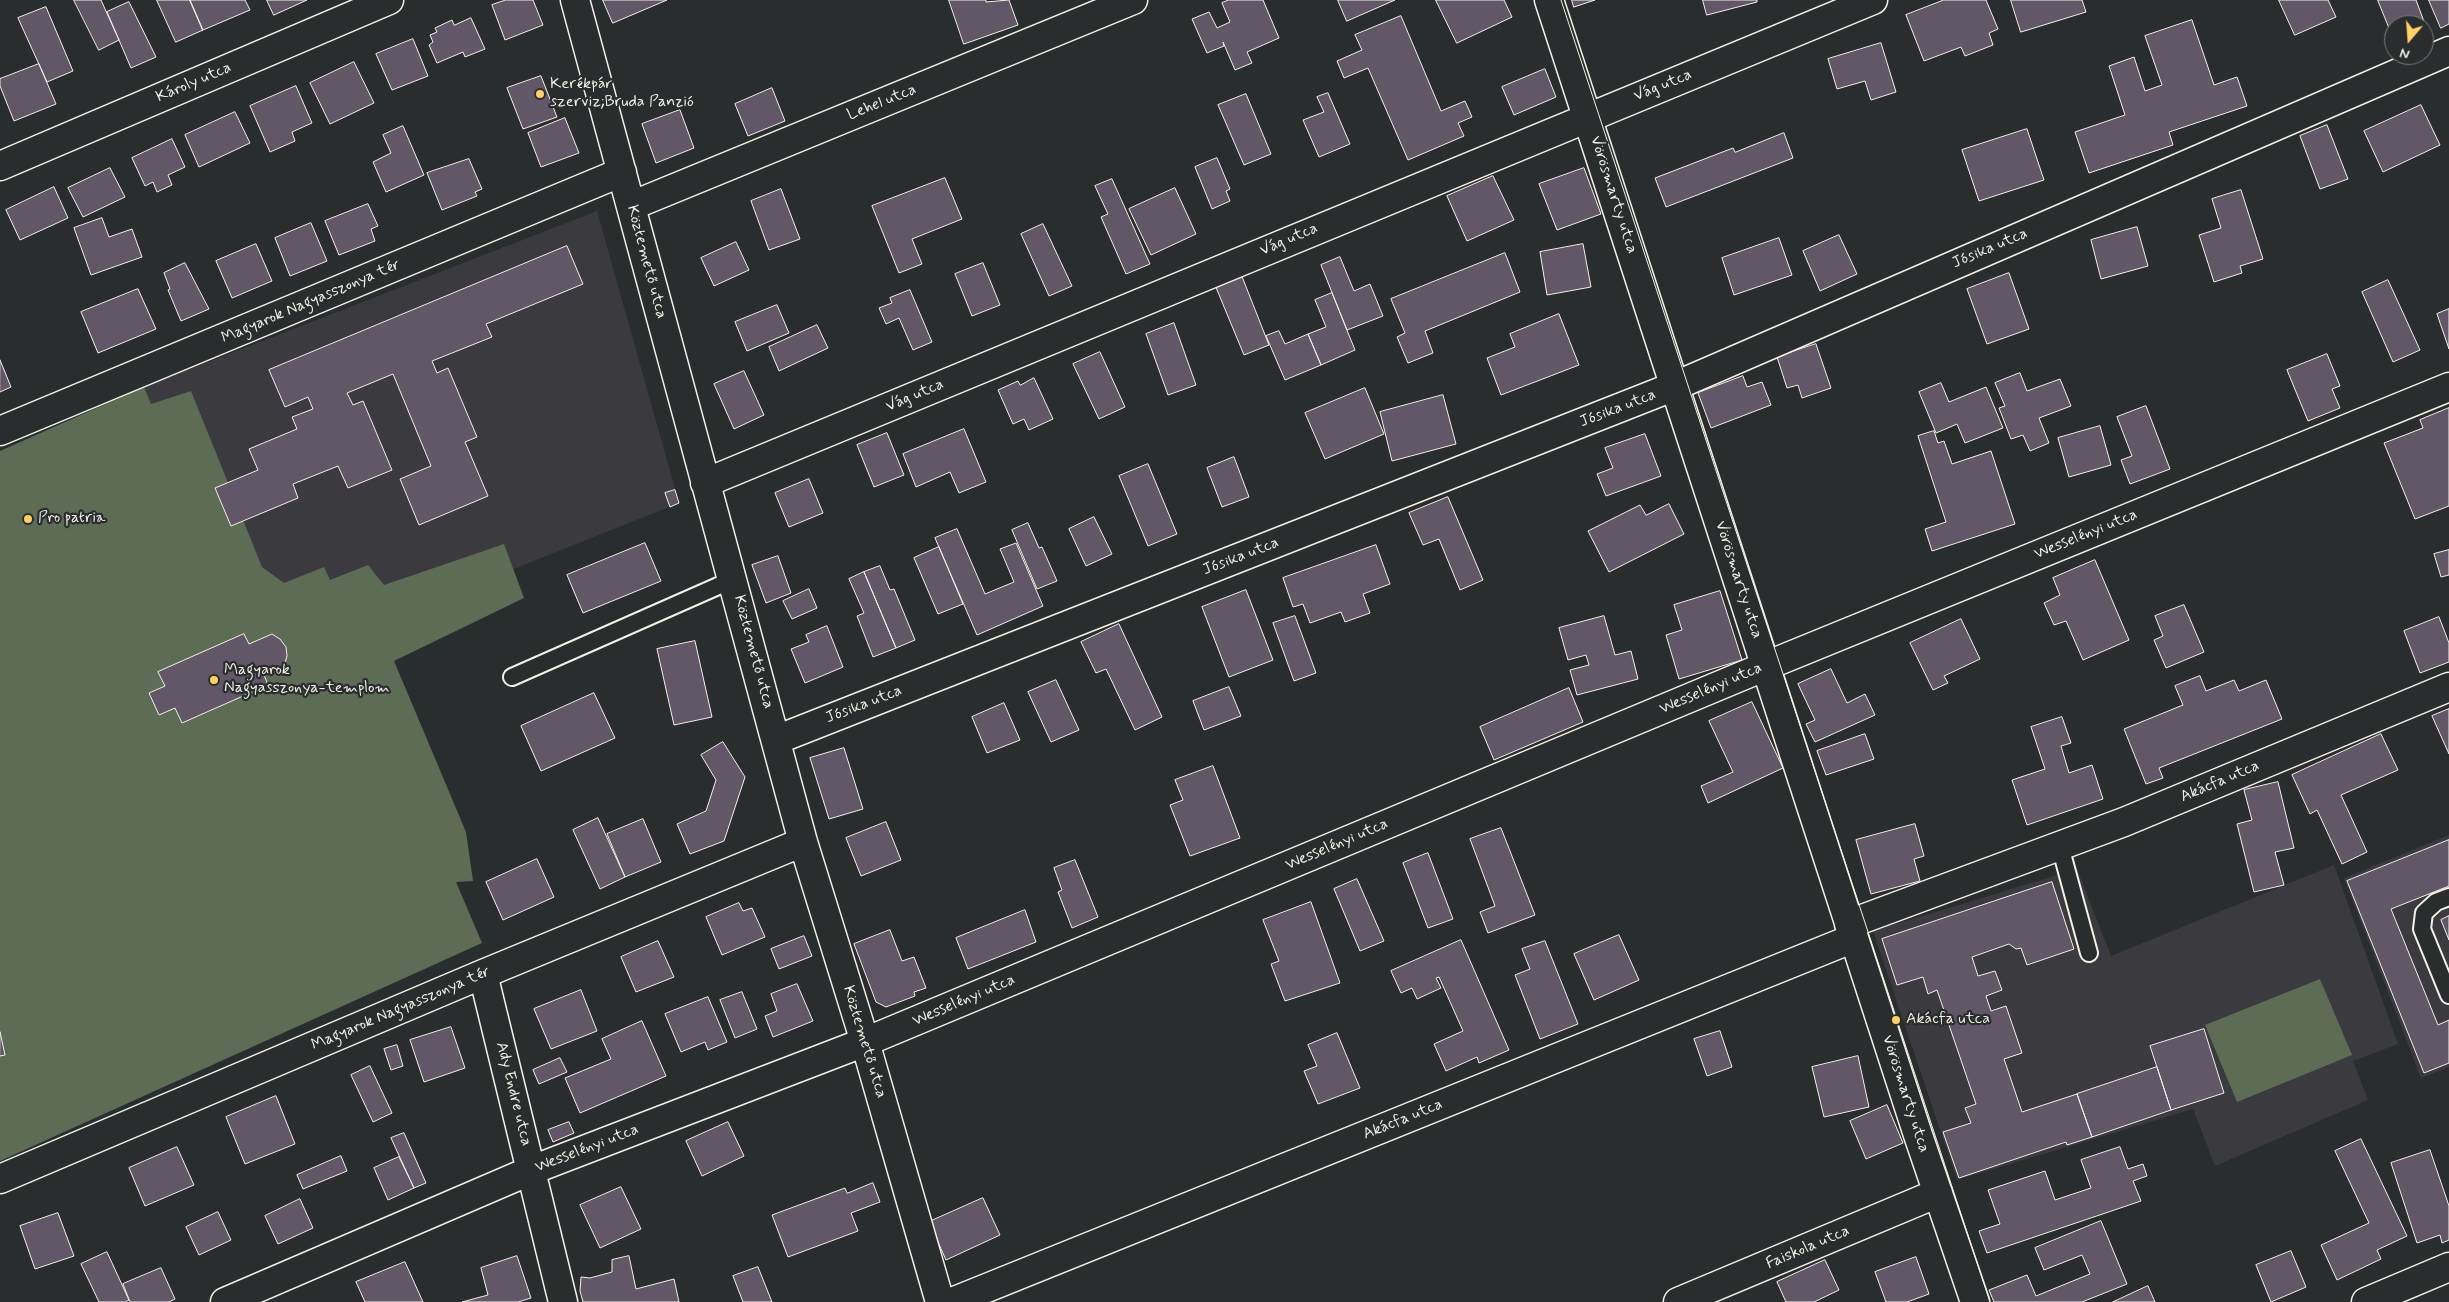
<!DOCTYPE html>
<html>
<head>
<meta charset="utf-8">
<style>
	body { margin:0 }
	#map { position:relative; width:2449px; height:1302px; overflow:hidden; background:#2a2d2e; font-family:Mynerve,sans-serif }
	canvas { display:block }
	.north { position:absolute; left:2384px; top:15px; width:50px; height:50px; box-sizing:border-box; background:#2a2d2e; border:1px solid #7b7b78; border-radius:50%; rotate:198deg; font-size:14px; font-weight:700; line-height:20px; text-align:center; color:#f4f1e8 }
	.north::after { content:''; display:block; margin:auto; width:18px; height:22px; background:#ffd166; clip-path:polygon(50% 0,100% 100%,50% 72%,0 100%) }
</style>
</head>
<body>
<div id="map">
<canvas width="2449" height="1302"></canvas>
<div class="north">N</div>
</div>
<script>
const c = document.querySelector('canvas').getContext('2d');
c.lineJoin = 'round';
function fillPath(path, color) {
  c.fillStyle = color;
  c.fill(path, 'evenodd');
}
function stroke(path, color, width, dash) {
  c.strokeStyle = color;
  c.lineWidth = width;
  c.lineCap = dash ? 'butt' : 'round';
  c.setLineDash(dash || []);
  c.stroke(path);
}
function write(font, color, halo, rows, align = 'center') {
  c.font = font + ' Mynerve,sans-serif';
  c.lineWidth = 4.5;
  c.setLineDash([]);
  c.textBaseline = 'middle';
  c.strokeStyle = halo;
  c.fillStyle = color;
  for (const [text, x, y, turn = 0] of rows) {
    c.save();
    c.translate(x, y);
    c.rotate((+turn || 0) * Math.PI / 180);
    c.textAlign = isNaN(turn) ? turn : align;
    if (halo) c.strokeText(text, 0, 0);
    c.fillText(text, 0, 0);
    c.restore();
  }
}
fillPath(new Path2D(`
	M597,211L679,503L353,633L232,605L144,387Z
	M2449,835V1067L2421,1078L2344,878Z
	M2334,865L2398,1044L2353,1061L2368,1100L2215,1166L2193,1109L1957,1180L1873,931L2077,869L2111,956Z`), '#3a3a3f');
fillPath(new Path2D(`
	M144,387L151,404L191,391L262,567L284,583L324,567L330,580L368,565L384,585L504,544L524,598L394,661L466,832L473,881L456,882L482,943L0,1161V451Z
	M2320,979L2352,1055L2237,1102L2205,1025Z`), '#5d6c55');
const building = new Path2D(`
	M74,0H101L119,40L99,50Z
	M157,0H190L203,30L176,42Z
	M190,0H245L250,10L203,30Z
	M267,0H307L274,15Z
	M506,0H533L543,25L505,40L492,5Z
	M603,0H667L613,23Z
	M949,0H986V2L1009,0L1018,25L964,44Z
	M1229,0H1263L1279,38L1247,52L1252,63L1235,70L1223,42L1224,46L1207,53L1192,19L1209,12L1217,28L1230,22L1222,3Z
	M1338,0H1395L1347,21Z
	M1436,0H1504L1512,17L1457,43Z
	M1572,0H1595L1574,7Z
	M1703,0H1757V2L1707,15Z
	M1944,0H1986L1998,29L1989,33L1993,45L1965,56L1961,47L1924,61L1906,15Z
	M2011,0H2082L2086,12L2021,32Z
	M2279,0H2328L2336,17L2295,35Z
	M2378,0H2416L2426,27L2424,28V25H2394V40Z
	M2429,0H2449V24L2441,28Z
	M129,2L156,57L131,68L107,12Z
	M46,7L73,71L47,82L18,18Z
	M1401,16L1441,111L1465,101L1472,117L1458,123L1464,136L1408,160L1368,68L1344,78L1337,61L1362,50L1355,35Z
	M471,18L485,49L465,57L463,52L437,63L429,45L433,42L430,35L437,32L435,28L452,20L454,25Z
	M2192,20L2214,85L2237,77L2247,106L2169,132L2173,145L2089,173L2075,132L2125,115L2109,66L2134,57L2145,91L2162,85L2145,36Z
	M413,39L428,76L392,90L376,54Z
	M1881,43L1896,92L1871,100L1865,81L1837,89L1828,59Z
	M354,62L374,103L330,124L310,83Z
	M39,64L56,104L14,121L0,86V79Z
	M1545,69L1556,97L1514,115L1502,87Z
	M541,76L557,117L523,129L507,88Z
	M296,86L312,123L292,132L295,141L270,152L250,106Z
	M772,88L785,121L748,136L735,104Z
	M1328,93L1350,144L1319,157L1303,120L1324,112L1317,97Z
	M1246,94L1271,154L1244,165L1218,105Z
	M2421,105L2440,145L2383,172L2364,131Z
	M680,110L694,148L656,163L642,124Z
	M235,112L250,143L199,167L185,135Z
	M565,118L579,153L541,167L528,133Z
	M2327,125L2348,179L2320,189L2300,136Z
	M403,126L424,175L386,192L373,162L391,153L383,135Z
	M2027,129L2044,180L1979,201L1962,150Z
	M1784,133L1793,158L1666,207L1655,178L1733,148L1735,152Z
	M172,139L185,167L168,175L172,185L157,192L153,182L145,186L132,158Z
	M1217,158L1230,189L1226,191L1230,201L1212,209L1195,167Z
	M469,159L482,189L475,192L477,196L442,210L427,173Z
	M110,168L125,197L83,217L68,188Z
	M1584,168L1601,214L1557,230L1539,184Z
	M1493,176L1514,220L1467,241L1447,196Z
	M945,178L962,219L912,239L922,264L899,273L872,206Z
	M1112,179L1150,264L1126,274L1101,217L1108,214L1095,186Z
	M54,187L68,218L20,240L6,210Z
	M1175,188L1196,234L1151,255L1129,209Z
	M781,189L800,239L769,250L751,201Z
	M2241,190L2263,259L2240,266L2242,273L2214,282L2199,235L2221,228L2212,199Z
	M368,204L378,226L371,229L375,241L339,255L325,221Z
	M102,218L109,237L132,229L142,257L91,275L74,228Z
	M311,223L327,261L290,276L275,238Z
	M1043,224L1072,286L1049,296L1021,234Z
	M2137,227L2148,266L2101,279L2091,240Z
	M1839,235L1857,274L1820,291L1803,251Z
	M1779,238L1792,275L1734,295L1722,258Z
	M736,242L749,270L714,286L701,258Z
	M256,244L272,281L232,298L216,261Z
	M1583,244L1591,287L1547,295L1540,252Z
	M567,246L583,284L486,324L492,337L432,361L437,373L448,368L477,437L465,442L488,496L419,525L400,479L431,466L393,374L347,393L353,405L363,401L392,470L348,488L338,466L293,484L298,498L231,526L215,488L258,470L249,449L297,429L292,417L313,409L308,397L285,407L269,370Z
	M1505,253L1520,292L1425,331L1433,353L1408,363L1397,337L1405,333L1391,299Z
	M1340,257L1354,291L1370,284L1383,316L1347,330L1321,265Z
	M185,263L209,309L181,321L168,290L170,289L164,273Z
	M983,263L1000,305L972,316L955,274Z
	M2009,273L2029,329L1987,344L1967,289Z
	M1241,274L1269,345L1244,355L1215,285Z
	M2388,280L2420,350L2393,362L2362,292Z
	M138,289L156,329L98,353L81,312Z
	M910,290L932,342L913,350L899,318L886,324L879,308L892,303L890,298Z
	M1332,293L1355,350L1321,365L1308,334L1326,327L1315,300Z
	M777,305L789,333L747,351L735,322Z
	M2449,309V349L2437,314Z
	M1559,314L1579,365L1501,395L1487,358L1515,347L1510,334Z
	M1174,323L1196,385L1168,395L1146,334Z
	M817,325L828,348L779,371L769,347Z
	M1279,331L1285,344L1308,334L1321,365L1285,380L1266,336Z
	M1816,344L1831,388L1802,398L1798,385L1787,388L1777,357Z
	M1100,352L1125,407L1099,419L1073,364Z
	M2327,354L2340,386L2332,389L2340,408L2308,421L2287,370Z
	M0,360L11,387L0,392Z
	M744,371L764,415L734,429L714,384Z
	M2020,373L2027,391L2060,379L2071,406L2039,418L2049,443L2030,451L2023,435L2011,439L1999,408L2005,406L1995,383Z
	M1743,376L1747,387L1762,382L1771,405L1711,428L1698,393Z
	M1034,378L1053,419L1029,430L1024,419L1013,424L998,390L1018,381L1020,385Z
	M1941,383L1949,402L1986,387L2003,428L1965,443L1957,424L1936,433L1919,392Z
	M1365,388L1384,434L1325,459L1305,413Z
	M1443,395L1456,444L1392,461L1380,412Z
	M2146,406L2170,469L2130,484L2121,460L2132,456L2117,417Z
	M2449,408V506L2415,519L2384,443L2423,428L2420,420Z
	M2100,426L2111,465L2069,477L2058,438Z
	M964,429L986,482L959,493L950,472L916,487L903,454Z
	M1934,431L1938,443L1944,441L1952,464L1991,451L2015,524L1932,551L1925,529L1946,522L1918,436Z
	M887,433L904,475L874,487L857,445Z
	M1645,434L1661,476L1606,496L1597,474L1613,468L1605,448Z
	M1234,457L1249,497L1222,507L1207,468Z
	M1148,464L1177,534L1148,546L1119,476Z
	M809,479L823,513L789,527L775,493Z
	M675,490L679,503L670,507L665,493Z
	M1448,497L1483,580L1460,590L1439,539L1423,545L1409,513Z
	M1669,504L1684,534L1609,572L1588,531L1640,505L1646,515Z
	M1094,517L1112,554L1086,566L1069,529Z
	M1028,523L1039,548L1042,547L1057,581L1037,589L1012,530Z
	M957,529L985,594L1014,582L1000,549L1016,543L1043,606L977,635L935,538Z
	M645,543L661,581L583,613L567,575Z
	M1376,545L1390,584L1363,594L1370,613L1345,622L1341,612L1310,623L1303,604L1293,607L1283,578Z
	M939,547L963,604L938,614L914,558Z
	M2449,550V575L2441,577L2434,554Z
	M778,556L791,593L766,603L752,565Z
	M2095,560L2129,640L2083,660L2066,621L2054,625L2044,603L2060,595L2053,578Z
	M880,566L890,590L894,589L915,640L896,648L864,572Z
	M864,572L896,648L873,657L857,616L864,613L849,579Z
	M809,589L817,608L792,619L783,601Z
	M1246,590L1273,660L1229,677L1202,607Z
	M1720,591L1742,660L1679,679L1666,635L1682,630L1674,605Z
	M2184,605L2204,652L2166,668L2154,640L2163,636L2155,616Z
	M1295,616L1316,673L1294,681L1273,623Z
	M1604,616L1615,655L1631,651L1638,679L1577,695L1570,670L1589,665L1586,655L1568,660L1559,628Z
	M2439,617L2449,643V662L2420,673L2404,631Z
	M1961,619L1980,659L1944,676L1948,683L1933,690L1910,643Z
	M1119,624L1162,717L1135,730L1106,669L1096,673L1081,642Z
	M827,626L843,667L805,683L791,649L809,642L806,635Z
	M244,634L249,644L272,634L280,639L286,647L287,656L284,666L264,675L268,685L182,723L175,708L159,715L149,693L165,686L158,672Z
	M695,641L712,717L674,725L657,649Z
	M1831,669L1847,703L1865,694L1875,715L1815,742L1806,724L1815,720L1798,684Z
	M2200,676L2206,691L2234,680L2239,691L2266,680L2282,719L2159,768L2163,778L2146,784L2124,729L2183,705L2175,686Z
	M1056,680L1079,730L1051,742L1028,692Z
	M1229,687L1241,716L1204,730L1193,701Z
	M1569,688L1583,722L1494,760L1480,727Z
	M594,693L615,738L541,771L521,726Z
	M1752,702L1783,768L1708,803L1701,786L1733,772L1709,721Z
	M1004,703L1020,740L987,753L972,717Z
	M2449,709V754L2432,716Z
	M2062,717L2071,743L2061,746L2069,773L2092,765L2103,799L2027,825L2012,780L2045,769L2031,727Z
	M1865,734L1874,759L1826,775L1817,751Z
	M2381,734L2398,770L2341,795L2367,852L2342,864L2317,810L2310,814L2292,775Z
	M723,742L745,777L724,841L690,854L677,824L706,811L716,780L701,755Z
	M844,748L863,809L829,819L810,758Z
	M1213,766L1240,838L1190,856L1170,805L1183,800L1175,780Z
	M2278,782L2294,848L2275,852L2284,885L2254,892L2237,824L2252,820L2244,790Z
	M598,818L625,877L600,889L573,830Z
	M643,819L661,862L625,877L607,834Z
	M886,822L901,860L861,876L846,838Z
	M1915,824L1924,856L1914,859L1920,881L1871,894L1856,840Z
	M1501,828L1535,915L1488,933L1480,912L1495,906L1470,839Z
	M2449,840V886L2391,909L2438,1025L2449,1020V1063L2424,1073L2347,881Z
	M1428,853L1453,919L1428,928L1403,863Z
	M537,859L554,897L503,920L486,882Z
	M1075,860L1098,917L1072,928L1058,892L1062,890L1054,868Z
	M1357,879L1384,941L1360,951L1334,889Z
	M2052,882L2074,949L2027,965L2021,948L2016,949L2009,944L1972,957L1978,976L1995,971L2002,990L1986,996L1991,1011L2006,1006L2022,1053L2004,1059L2022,1112L2077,1094L2092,1137L2067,1145L2066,1142L1959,1178L1943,1132L1971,1123L1965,1108L1976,1104L1937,990L1928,994L1923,977L1897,985L1882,939Z
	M1311,902L1340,983L1285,1001L1271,964L1279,961L1263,920Z
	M739,903L743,911L752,908L765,937L722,955L706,917Z
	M1025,910L1036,942L968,969L956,938Z
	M2449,916V940L2441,920Z
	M890,930L902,961L914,957L926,988L914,992L915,996L886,1007L876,1002L854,944Z
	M1619,935L1639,980L1594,1000L1574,954Z
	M804,936L812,956L779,969L771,949Z
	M1461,940L1509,1050L1479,1063L1477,1057L1446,1071L1434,1044L1463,1031L1439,977L1436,978L1441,988L1417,999L1412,988L1401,993L1391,971Z
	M658,941L674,977L636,992L621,957Z
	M1545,941L1578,1024L1540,1039L1515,975L1530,969L1522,949Z
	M797,984L813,1021L773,1037L765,1016L777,1011L771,994Z
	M581,990L597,1031L551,1049L534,1009Z
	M742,992L757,1029L735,1038L720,1000Z
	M708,997L727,1042L708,1050L705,1042L681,1052L665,1014Z
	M642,1021L666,1076L580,1113L565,1078L611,1059L602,1039Z
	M451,1027L465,1068L424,1082L410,1040Z
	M2204,1029L2224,1093L2171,1110L2150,1046Z
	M1720,1031L1732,1067L1707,1076L1694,1039Z
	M0,1032L5,1055L0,1056Z
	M1337,1033L1360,1088L1318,1104L1304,1071L1317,1066L1308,1045Z
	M397,1045L403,1066L391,1070L384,1049Z
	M1858,1056L1869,1107L1824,1117L1812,1067Z
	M560,1058L567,1072L539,1084L533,1070Z
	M370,1066L392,1113L373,1122L351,1075Z
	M2157,1067L2171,1110L2092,1137L2077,1094Z
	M276,1096L295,1144L245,1164L226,1117Z
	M1887,1105L1903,1143L1866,1159L1850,1121Z
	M569,1122L574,1133L553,1142L548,1130Z
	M728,1122L744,1156L702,1176L686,1141Z
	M404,1133L426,1183L414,1188L391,1138Z
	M2361,1139L2407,1236L2377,1250L2381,1259L2337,1280L2321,1245L2369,1223L2335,1151Z
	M177,1147L194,1185L145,1206L129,1168Z
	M2120,1147L2128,1169L2143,1164L2147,1176L2133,1181L2141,1201L1987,1253L1979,1231L2000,1224L1988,1190L2045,1171L2055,1200L2091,1188L2081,1160Z
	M2430,1150L2449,1206V1240L2442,1243L2440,1235L2417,1243L2391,1163Z
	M341,1156L347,1171L303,1189L297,1175Z
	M399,1157L414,1188L388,1200L374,1168Z
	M873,1183L880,1202L851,1213L858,1231L788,1257L772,1215L845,1188L847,1193Z
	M621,1187L641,1229L600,1248L580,1205Z
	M983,1198L1000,1235L946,1260L929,1222Z
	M300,1199L313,1228L278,1244L265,1216Z
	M218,1212L231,1240L199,1255L186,1227Z
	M58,1213L74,1256L35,1269L20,1226Z
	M2101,1221L2127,1284L2082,1302H1994L1989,1290L2027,1275L2036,1296L2090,1274L2082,1255L2044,1270L2035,1248Z
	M2291,1251L2306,1287L2271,1302L2256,1265Z
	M107,1252L129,1300L125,1302H99L81,1264Z
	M517,1256L531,1298L518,1302H462L488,1295L481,1268Z
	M629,1256L636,1289L674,1279L679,1302H583L580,1291L581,1277L590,1278L612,1272V1260Z
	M1916,1257L1929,1294L1907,1302H1886L1875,1272Z
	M1825,1260L1839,1290L1814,1302H1786L1777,1282Z
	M405,1262L423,1302H365L356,1282Z
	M758,1267L772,1302H743L733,1276Z
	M161,1268L175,1299L169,1302H130L123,1284Z
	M2148,1286L2155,1302H2113Z`);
fillPath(building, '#615766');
stroke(building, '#f4f1e8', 1);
const service = new Path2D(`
	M512,677L734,579
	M2060,846L2089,953
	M2449,897L2436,902L2424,913L2422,929L2449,995`);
const minor = new Path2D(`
	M575,0L803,842L865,1042L940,1302
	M1549,0L1918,1135L1975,1302
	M0,166L389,0
	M631,206L1133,0
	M0,431L622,172
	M705,483L1873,0
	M776,740L1675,386L2449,51
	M1849,924L2124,822L2449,687
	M483,974L563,1302
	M0,1179L483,974L803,842
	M225,1302L532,1170L865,1042L1778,661L2449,387
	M952,1302L1854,938
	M1678,1302L1938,1193
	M2366,1302L2449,1267`);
stroke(service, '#f4f1e8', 20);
stroke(minor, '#f4f1e8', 31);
stroke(service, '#2a2d2e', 16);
stroke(minor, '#2a2d2e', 28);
stroke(new Path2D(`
	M1561,0L1990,1302`), '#f4f1e8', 1);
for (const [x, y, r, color] of [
	[540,94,5,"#ffd166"],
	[28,519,5,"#ffd166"],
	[214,680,5,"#ffd166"],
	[1896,1020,5,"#ffd166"]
]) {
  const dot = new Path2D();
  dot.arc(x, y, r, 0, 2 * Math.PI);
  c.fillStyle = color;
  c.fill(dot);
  stroke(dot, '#2a2d2e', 2);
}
write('16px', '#f4f1e8', '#2a2d2e', [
	["Károly utca",194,83,-23],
	["Vág utca",1663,86,-22],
	["Lehel utca",882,103,-22],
	["Vörösmarty utca",1613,195,72],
	["Vág utca",1289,240,-23],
	["Jósika utca",1990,249,-23],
	["Köztemető utca",646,262,75],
	["Magyarok Nagyasszonya tér",311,302,-23],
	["Vág utca",915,396,-23],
	["Jósika utca",1618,409,-21],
	["Wesselényi utca",2086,535,-22],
	["Jósika utca",1241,557,-21],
	["Vörösmarty utca",1738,580,72],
	["Köztemető utca",753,652,75],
	["Wesselényi utca",1711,689,-23],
	["Jósika utca",864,705,-21],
	["Akácfa utca",2220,782,-23],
	["Wesselényi utca",1337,845,-23],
	["Wesselényi utca",964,1001,-23],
	["Magyarok Nagyasszonya tér",401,1009,-23],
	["Köztemető utca",864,1042,73],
	["Ady Endre utca",513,1094,76],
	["Vörösmarty utca",1905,1094,72],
	["Akácfa utca",1403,1120,-22],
	["Wesselényi utca",587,1149,-21],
	["Faiskola utca",1808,1248,-23]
]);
write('16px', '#f4f1e8', '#2a2d2e', [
	["Kerékpár",550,85],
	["szerviz;Bruda Panzió",550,103],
	["Pro patria",38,519],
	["Magyarok",224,671],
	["Nagyasszonya-templom",224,689],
	["Akácfa utca",1906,1020]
], 'left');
</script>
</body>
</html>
